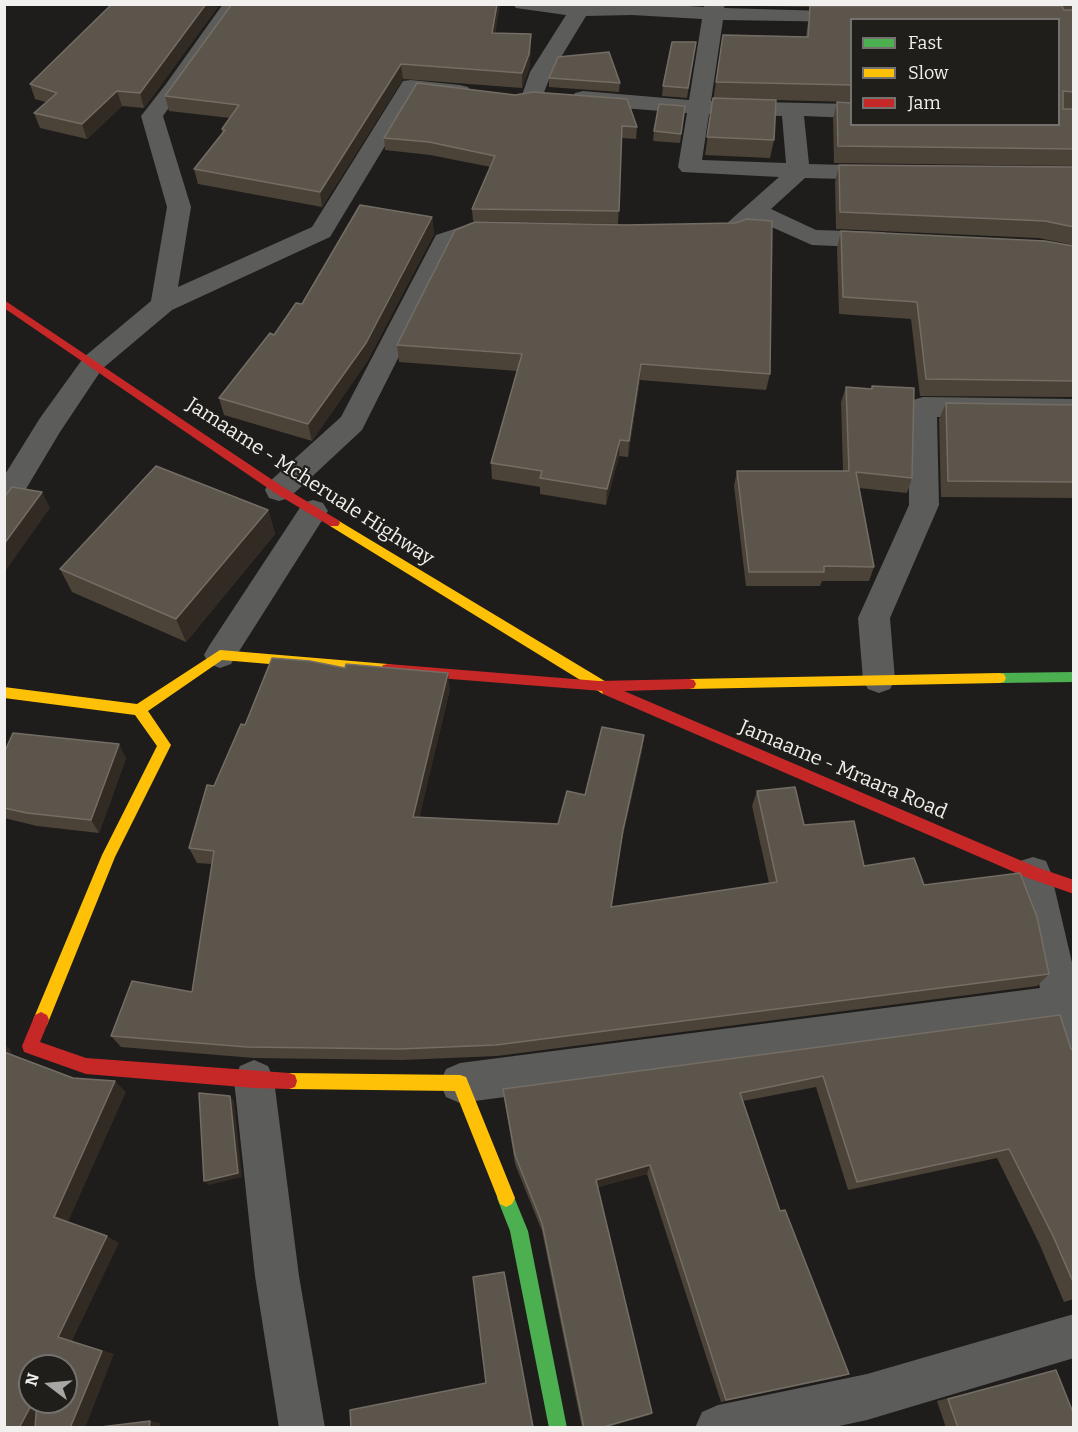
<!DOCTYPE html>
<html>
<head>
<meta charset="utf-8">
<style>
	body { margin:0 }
	#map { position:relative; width:1078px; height:1432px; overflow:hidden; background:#1e1d1b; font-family:Bitter,serif }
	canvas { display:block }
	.frame { position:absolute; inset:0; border:6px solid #f1f0ee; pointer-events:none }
	.legend { position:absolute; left:850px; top:18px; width:210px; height:108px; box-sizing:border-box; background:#1f1e1a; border:2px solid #73726f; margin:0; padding:8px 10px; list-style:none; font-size:18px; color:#f1f0ee }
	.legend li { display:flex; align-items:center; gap:12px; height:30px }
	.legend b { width:30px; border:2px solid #73726f }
	.north { position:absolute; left:18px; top:1354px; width:60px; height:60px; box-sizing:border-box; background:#1f1e1a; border:2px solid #73726f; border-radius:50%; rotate:286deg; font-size:16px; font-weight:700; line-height:24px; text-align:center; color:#f1f0ee }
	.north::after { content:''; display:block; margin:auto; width:21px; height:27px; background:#a7a6a4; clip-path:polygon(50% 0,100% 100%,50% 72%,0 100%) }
</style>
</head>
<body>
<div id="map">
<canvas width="1078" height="1432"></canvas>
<div class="frame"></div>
<ul class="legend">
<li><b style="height:8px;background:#4caf50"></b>Fast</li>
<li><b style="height:8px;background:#ffc107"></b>Slow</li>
<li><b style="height:8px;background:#c62828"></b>Jam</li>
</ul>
<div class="north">N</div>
</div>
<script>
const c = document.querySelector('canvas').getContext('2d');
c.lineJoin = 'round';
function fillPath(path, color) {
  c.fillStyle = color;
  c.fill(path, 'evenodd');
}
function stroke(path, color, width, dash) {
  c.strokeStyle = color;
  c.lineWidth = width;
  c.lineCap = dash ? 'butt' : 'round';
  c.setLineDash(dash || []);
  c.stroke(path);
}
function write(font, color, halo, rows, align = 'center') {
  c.font = font + ' Bitter,serif';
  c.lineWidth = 4.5;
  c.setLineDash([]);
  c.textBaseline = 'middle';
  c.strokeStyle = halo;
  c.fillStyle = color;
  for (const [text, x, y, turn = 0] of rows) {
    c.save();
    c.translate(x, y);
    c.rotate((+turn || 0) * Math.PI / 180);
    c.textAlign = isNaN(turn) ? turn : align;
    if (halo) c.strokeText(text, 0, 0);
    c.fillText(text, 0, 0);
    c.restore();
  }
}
fillPath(new Path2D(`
	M223,4H243L163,116L191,207L178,287L312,227L403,81L411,80L460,85L468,87L471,92L468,97L460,99L417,93L330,237L172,310L102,369L60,432L14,509L4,512V476L40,418L84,357L151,301L167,207L141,116L166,84Z
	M513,4H657L704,7L705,4H725L724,8L860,12L863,16L861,20H852V22L723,20L711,101L852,104V118L804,116L809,164L883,166L891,168L895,173L891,178L883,180L805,178L771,209L816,230L883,232L892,235L895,240L892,245L883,248L812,245L758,221L741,236L732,238L695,236L692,231L695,226L726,224L779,177L682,172L678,167L687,113L583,105L575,103L572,98L575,93L583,91L689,100L702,19L632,15L586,16L552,72L541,100L533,102L525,100L522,95L530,72L566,15L516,8ZM709,114L782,116L786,163L702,160Z
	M473,223L505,226L508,231L505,236L496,238H475L455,245L362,430L289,498L279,501L269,498L265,490L269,482L341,417L436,235Z
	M923,397L1074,399V419L937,417L939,505L890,618L895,680L890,689L879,693L868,689L863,680L858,618L909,505V407L913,400Z
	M313,500L323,503L328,511L231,664L220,668L209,664L204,655L209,646L303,503Z
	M1033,857L1046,861L1051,873L1074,971V1064L1060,1059L1049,1024L460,1103L446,1097L440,1083L446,1069L460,1063L1040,988L1015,873L1020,861Z
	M254,1060L268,1066L274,1080L299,1276L325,1428H279L255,1276L234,1080L240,1066Z
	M1074,1314V1358L867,1420L830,1428H695L702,1412L718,1405L867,1374Z`), '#5c5c5b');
fillPath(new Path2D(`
	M1074,672V682L999,683L994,682L992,678L994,674L999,673Z
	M506,1189L512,1192L528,1231L567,1428H549L510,1231L497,1198L500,1192Z`), '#4caf50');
fillPath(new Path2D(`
	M334,518L613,686L615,690L613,694H603L330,526L328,523Z
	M220,650L388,664L393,665L395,669L393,673L388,674L222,660L148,711L171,745L115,857L47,1025L41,1028L35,1025L33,1020L102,855L157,746L135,715L4,698V687L137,704Z
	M999,673L1004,674L1006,678L1004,682L999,683L689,689L684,688L682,684L684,680L689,679Z
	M289,1073L460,1075L466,1077L515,1198L512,1204L506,1207L500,1204L455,1091L289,1089L283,1087L281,1081L283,1075Z`), '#ffc107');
fillPath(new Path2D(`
	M4,300L283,487L338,520L340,523L338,526H330L275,493L4,308Z
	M388,664L599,681L689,679L694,680L696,684L694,688L689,689L624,691L1036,867L1074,880V894L1028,878L603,694L602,691L388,674L383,673L381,669L383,665Z
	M41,1012L47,1015L49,1020L40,1042L86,1058L289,1073L295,1075L297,1081L295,1087L289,1089L254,1088L86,1074L24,1052L22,1046L35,1015Z`), '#c62828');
fillPath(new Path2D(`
	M220,4L144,108L122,106L87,139L40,128L34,113L46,102L35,99L30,84Z
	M500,4L495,33L531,34V48L529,69L522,88L403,79L322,207L198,184L194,169L222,133V129L230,118L169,111L165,96Z
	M746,4H1074V166L834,163L833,119L837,102L1059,124L852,20V102L776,100L774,140L770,158L705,155L723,35L806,37L810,7L757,6Z
	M696,42L687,98L662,96L663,86Z
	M549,78L620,83L619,92L549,87Z
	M417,83L637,127L636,139L622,138L618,224L473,221L472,209L491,167L430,155L385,150L384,138Z
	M684,115L680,143L653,141L654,131Z
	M839,165L1074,167V245L1038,238L836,229L835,182Z
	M432,217L434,234L368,360L312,441L224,415L219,398L274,335L302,304Z
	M841,231L1074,246V397L920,396L911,319L839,314L837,248Z
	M397,345L770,374L766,390L640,380L628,457L619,456L606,505L540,494V487L492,479L491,463L517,371L399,362Z
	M872,386L912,478L907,493L859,488L874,567L869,581H822L820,586H746L734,486L737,471H843L841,402L846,387L871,389Z
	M946,403L1074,405V498L941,497L939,419Z
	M268,510L275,534L186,642L72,592L60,569Z
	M450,689L419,817L558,824L585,795L644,735L642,751L621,844L612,907L769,883L752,806L757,791L804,825L864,866L924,885L1049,974L1037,986L497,1056L402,1060L254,1058L121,1047L111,1036L192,992L212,864L197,863L189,848L214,786L245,725Z
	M4,753L126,758L99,833L37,826L4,818Z
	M1071,1049L1074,1050V1299L1064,1302L1039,1243L997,1158L848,1190L816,1087L743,1101L780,1211L849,1374L840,1377L721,1402L647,1174L598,1187L652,1413L649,1415L604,1428H582L542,1231L515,1164L503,1089Z
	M1056,1370L1074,1428H946L937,1401Z`), '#4b4238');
fillPath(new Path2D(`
	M206,4H220L144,108L140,93Z
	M497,4H500L493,48L492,33Z
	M531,34V48L529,69L522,88V73Z
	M401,64L403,79L322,207L320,192Z
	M117,91L122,106L87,139L82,124Z
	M432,217L434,234L368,360L312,441L308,424Z
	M641,364L640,380L628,457L629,441Z
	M620,440L619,456L606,505L607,489Z
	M42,492L50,508L4,573V544Z
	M268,510L275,534L186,642L176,619Z
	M448,673L450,689L416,832L413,817Z
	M644,735L642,751L621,844L623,830Z
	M119,744L126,758L99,833L91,820Z
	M4,1045L10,1049L15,1062L4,1054Z
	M115,1081L126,1092L67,1224L54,1217Z
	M230,1096L234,1101L242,1177L209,1185L204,1181Z
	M650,1165L647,1174L595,1188L596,1180Z
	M107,1236L119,1243L72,1341L114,1354L85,1428H70L58,1337Z
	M33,1402H49L35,1428H19Z
	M652,1413L649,1415L604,1428H600Z
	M150,1421L160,1423L159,1428H149Z`), '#312b24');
const building = new Path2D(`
	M112,4H206L140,93L117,91L82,124L34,113L57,93L30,84Z
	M232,4H497L492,33L531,34L529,54L522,73L401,64L320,192L194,169L225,130L222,129L239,105L165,96Z
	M810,6H1062L1064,10H1074V92L1063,91V109H1074V149L838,146L837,102L852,103V124H1059V20H852V85L716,82L723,35L808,37Z
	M672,42H696L688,88L663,86Z
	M609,52L620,83L549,78L558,57Z
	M417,83L515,95L533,92L627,99L637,127L622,126L619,211L472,209L495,156L429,142L384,138Z
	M713,98L776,100L774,140L707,137Z
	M659,104L685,106L681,134L654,131Z
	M839,165L1074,167V227L1045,221L840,212Z
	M360,205L432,217L366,343L308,424L219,398L270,333L274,335L296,303L302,304Z
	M747,219L772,221L770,374L641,364L629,441L620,440L607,489L540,478L542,471L491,463L522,354L397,345L455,230L475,222L626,225L735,223Z
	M841,231L1045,241L1074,246V381L926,379L917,302L843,297Z
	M872,386L914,388L912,478L856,472L874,567L824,566V572H749L737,471H849L846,387L872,389Z
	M946,403L1074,405V482L948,481Z
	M156,466L268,510L176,619L60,569Z
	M12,487L42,492L4,544V495H6Z
	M272,658L310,661L345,668L346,664L448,673L413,817L558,824L567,791L585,795L602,727L644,735L623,830L611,907L777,882L757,791L795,787L804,825L854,821L864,866L914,858L924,885L1020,873L1037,917L1049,974L496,1045L399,1049L247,1047L111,1036L132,981L192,992L214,851L189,848L207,785L214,786L241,724L245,725Z
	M13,733L119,744L91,820L27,813L4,808V753Z
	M1060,1015L1071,1049L1074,1050V1284L1053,1236L1009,1149L857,1182L823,1076L740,1093L780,1211L785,1210L849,1374L726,1400L650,1165L596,1180L652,1413L600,1428H584L542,1223L515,1155L503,1089Z
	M4,1052L73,1078L115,1081L54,1217L107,1236L58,1337L102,1351L70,1428H35L37,1402H66V1366H30V1402H33L19,1428H4Z
	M199,1093L230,1096L238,1173L204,1181Z
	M504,1272L533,1427L569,1428H351L350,1410L486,1383L473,1277Z
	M1056,1370L1074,1415V1428H958L948,1399Z
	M150,1421L149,1428H92Z`);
fillPath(building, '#5c554b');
stroke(building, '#746d65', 1.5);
write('20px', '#f1f0ee', '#1f1e1a', [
	["Jamaame - Mcheruale Highway",310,482,33],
	["Jamaame - Mraara Road",843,770,23]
]);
</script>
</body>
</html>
